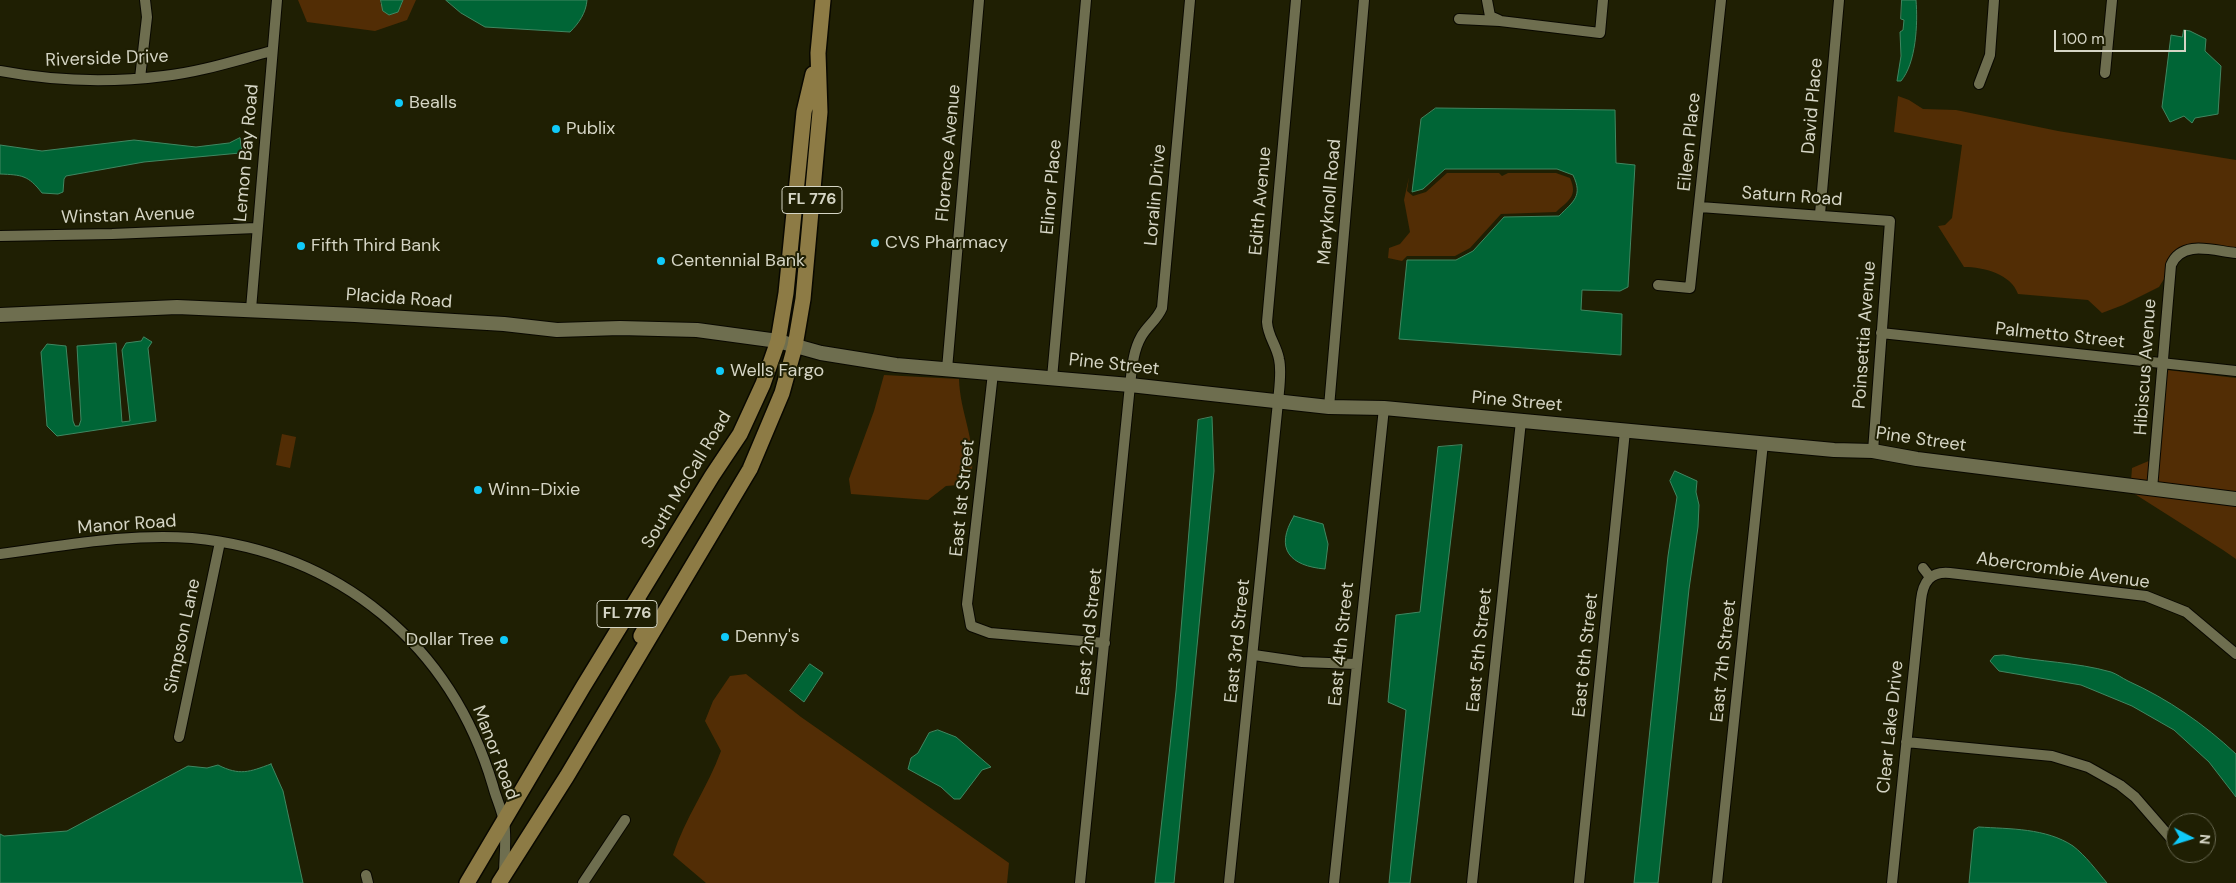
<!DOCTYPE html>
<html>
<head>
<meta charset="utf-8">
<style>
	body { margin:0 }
	#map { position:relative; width:2236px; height:883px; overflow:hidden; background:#1f1f03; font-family:"DM Sans",sans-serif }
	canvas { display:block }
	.north { position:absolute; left:2166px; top:813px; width:50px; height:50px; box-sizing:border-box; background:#1f1f03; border:1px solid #686851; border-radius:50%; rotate:95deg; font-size:14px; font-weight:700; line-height:20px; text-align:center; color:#d5d5c5 }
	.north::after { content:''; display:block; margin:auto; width:18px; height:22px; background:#10cafa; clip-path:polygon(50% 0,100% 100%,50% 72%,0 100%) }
	.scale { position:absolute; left:2054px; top:30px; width:132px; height:22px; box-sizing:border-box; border:2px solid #d5d5c5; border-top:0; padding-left:6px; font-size:15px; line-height:18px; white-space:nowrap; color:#d5d5c5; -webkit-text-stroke:4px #1f1f03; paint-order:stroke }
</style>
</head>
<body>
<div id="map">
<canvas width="2236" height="883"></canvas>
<div class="north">N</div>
<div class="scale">100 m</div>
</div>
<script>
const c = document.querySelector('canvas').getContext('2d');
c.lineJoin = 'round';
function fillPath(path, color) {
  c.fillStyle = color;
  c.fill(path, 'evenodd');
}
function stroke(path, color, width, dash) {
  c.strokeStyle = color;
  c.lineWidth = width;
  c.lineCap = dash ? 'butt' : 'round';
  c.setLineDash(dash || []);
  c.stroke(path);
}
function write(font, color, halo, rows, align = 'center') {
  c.font = font + ' "DM Sans",sans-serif';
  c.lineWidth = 4;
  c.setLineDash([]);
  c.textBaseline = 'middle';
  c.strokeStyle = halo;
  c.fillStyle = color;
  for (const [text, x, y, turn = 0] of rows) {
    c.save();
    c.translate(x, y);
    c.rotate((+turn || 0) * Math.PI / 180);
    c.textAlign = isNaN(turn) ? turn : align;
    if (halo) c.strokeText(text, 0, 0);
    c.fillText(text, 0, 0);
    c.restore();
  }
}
fillPath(new Path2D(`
	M298,0H381L380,4L401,6L403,0H416L407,20L375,31L307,22Z
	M1898,96L1909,100L1923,109L1956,110L2058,131L2236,160V253L2184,247L2159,287L2123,305L2102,313L2088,300L2018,294C2011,274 1984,267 1964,267L1938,226L1945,225L1952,218L1962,145L1894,132Z
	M1447,173H1499L1502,176L1508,173H1556L1570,178C1578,196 1569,200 1556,212L1501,214L1470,248L1455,256H1407L1402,261L1388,258L1389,248L1400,244L1410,232L1404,200L1409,177L1407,191L1413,196L1426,192Z
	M2167,370L2236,378V494L2131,481L2132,468L2151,460Z
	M884,375L959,379C960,413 975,437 972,471L958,485L946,486L928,500L851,494L849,479L874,411Z
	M282,434L296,437L290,468L276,465Z
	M2130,491L2236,504V559L2223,550Z
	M746,674L801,717L1009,863L1007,883H706L673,855C685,818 708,787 721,751L705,721L713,701L730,676Z`), '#522d05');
const water = new Path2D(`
	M381,0H403L398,12L389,15L383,11Z
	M446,0H587C586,13 579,23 570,32L485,27L461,13Z
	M1902,0H1916C1918,24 1916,63 1901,81H1897L1901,56L1900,32L1903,30L1904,20L1901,19Z
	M2184,30L2190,31L2206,39L2205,51L2221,66L2218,114L2195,118L2192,123L2184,116L2170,122L2162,107L2171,35L2182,37Z
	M1436,108L1615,110L1616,163L1635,165L1628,287L1620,291L1582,290L1581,310L1622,314L1621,355L1399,339L1407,260H1456L1473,251L1504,217L1559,216C1574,201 1583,196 1573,175L1557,169H1445L1423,189L1412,192L1421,119Z
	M240,138L242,151L240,153L144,162L66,176L64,179L63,192L58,194L42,193C28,175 22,175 0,174V145L42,151L134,140L196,147L229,143Z
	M144,337L152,342L148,348L156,421L57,436L47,426L41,352L47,344L66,346L73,421L75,426H79L81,420L77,346L116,343L122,422L130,421L122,350L126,343L141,341Z
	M1212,417L1214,471L1174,883H1155L1176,691L1198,420Z
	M1462,445L1410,883H1389L1406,710L1388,702L1396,615L1420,612L1438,447Z
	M1675,471L1697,481L1696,492L1699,505L1698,527L1689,589L1658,883H1634L1668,556L1677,497L1670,481Z
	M1294,516L1323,524L1328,544L1325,569C1290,566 1274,549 1294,516Z
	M2004,655C2040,662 2076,662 2111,672C2117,674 2122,678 2128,681C2168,699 2204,724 2236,754V797L2209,762L2174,730L2132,706L2081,685L1999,671L1990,661L1994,656Z
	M810,664L823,673L804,702L790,691Z
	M938,730L956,737L991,767L982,770L960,799H954L941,787L908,769L911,758L918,753L929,733Z
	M271,764L283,791L303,883H0V834L4,836L67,831L188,766L207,768L218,765C240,776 249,772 271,764Z
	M1979,827C2010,829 2046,828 2073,846C2086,856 2096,870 2107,883H1969L1974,830Z`);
fillPath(water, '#006536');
stroke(water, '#408761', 1);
const street = new Path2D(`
	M1487,0L1490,16L1499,20
	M1459,19L1500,21L1600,33L1603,0
	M0,71C53,81 110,83 164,76C201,72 237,60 272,51
	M2105,73L2112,0
	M140,78L147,17L145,0
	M1979,84L1990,55L1994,0
	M1700,207L1890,221L1873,451
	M1820,214L1839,0
	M0,236L112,234L256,228
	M1658,285L1690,288L1721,0
	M251,309L277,0
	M1881,333L2236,371
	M947,369L979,0
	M993,373L967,604L971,626L990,633L1105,643
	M1052,378L1086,0
	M1329,407L1364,0
	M2152,489L2171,265C2182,239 2214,251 2236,253
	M0,554C63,546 128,533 192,538C339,552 451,644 493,786C496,798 502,810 504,822C507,838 504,858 504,875
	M1923,568L1930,577
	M1254,655L1302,662L1356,664
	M179,737L220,542
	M1906,742L2052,756L2088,767L2120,785L2135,797L2175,843
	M366,875L368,883
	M583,883L625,820
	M1080,883L1130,385C1132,369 1133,351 1141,337C1147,326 1157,320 1162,308L1190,0
	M1229,883L1278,402C1279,389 1282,372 1279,359C1276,344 1268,337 1267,322L1296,0
	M1334,883L1384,408
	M1472,883L1521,421
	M1579,883L1625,431
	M1717,883L1763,443
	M1892,883L1921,600C1923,582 1930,571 1950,573L2146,596L2186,612L2236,654`);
const secondary = new Path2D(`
	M0,315L177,307L355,315L504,324L557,330L620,328L697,330L778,341L821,353L896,365L1130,385L1329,407L1384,408L1834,450L1873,451L1917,459L2236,499`);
const primary = new Path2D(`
	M635,602C653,611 650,620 641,636
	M467,883L583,687L712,476L740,434L763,384L778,341L786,293L804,112L813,74
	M499,883L567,776L750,469L782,393L795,346L803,299L820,112L818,53L823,0`);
stroke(street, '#090800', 12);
stroke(secondary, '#090800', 16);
stroke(primary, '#090800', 18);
stroke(street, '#6e6e4f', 10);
stroke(secondary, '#6e6e4f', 14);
stroke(primary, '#8d7b45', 15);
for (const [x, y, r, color] of [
	[399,103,5,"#10cafa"],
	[556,129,5,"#10cafa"],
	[875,243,5,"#10cafa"],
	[301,246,5,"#10cafa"],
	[661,261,5,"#10cafa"],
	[720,371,5,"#10cafa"],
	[478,490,5,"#10cafa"],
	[725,637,5,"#10cafa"],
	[504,640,5,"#10cafa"]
]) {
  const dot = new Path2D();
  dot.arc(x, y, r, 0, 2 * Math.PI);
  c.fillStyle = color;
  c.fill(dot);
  stroke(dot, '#1f1f03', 2);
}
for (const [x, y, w] of [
	[812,200,60],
	[627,614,60]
]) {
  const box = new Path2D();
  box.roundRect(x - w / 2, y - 13.5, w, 27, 4);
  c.fillStyle = '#1f1f03';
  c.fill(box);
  stroke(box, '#d5d5c5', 1);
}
write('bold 16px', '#d5d5c5', null, [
	["FL 776",812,200],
	["FL 776",627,614]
]);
write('18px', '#d5d5c5', '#1f1f03', [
	["Riverside Drive",107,59,-2],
	["David Place",1813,106,-85],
	["Eileen Place",1690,142,-84],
	["Lemon Bay Road",247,153,-85],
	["Florence Avenue",949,153,-85],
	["Elinor Place",1052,187,-85],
	["Loralin Drive",1156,195,-85],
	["Saturn Road",1792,197,4],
	["Edith Avenue",1261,201,-85],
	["Maryknoll Road",1330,202,-85],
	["Winstan Avenue",128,216,-2],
	["Placida Road",399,299,4],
	["Poinsettia Avenue",1865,335,-86],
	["Palmetto Street",2060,336,6],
	["Pine Street",1114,365,6],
	["Hibiscus Avenue",2146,367,-86],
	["Pine Street",1517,402,5],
	["Pine Street",1921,440,8],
	["South McCall Road",687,480,-59],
	["East 1st Street",963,498,-84],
	["Manor Road",127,525,-4],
	["Abercrombie Avenue",2063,571,8],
	["East 2nd Street",1090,632,-84],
	["Simpson Lane",183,636,-78],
	["East 3rd Street",1238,641,-84],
	["East 4th Street",1342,644,-84],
	["East 5th Street",1480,650,-84],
	["East 6th Street",1586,655,-84],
	["East 7th Street",1724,661,-84],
	["Clear Lake Drive",1891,727,-84],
	["Manor Road",495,753,69]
]);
write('18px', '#d5d5c5', '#1f1f03', [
	["Bealls",409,103],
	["Publix",566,129],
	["CVS Pharmacy",885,243],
	["Fifth Third Bank",311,246],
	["Centennial Bank",671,261],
	["Wells Fargo",730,371],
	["Winn-Dixie",488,490],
	["Denny's",735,637],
	["Dollar Tree",494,640,"right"]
], 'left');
</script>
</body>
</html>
